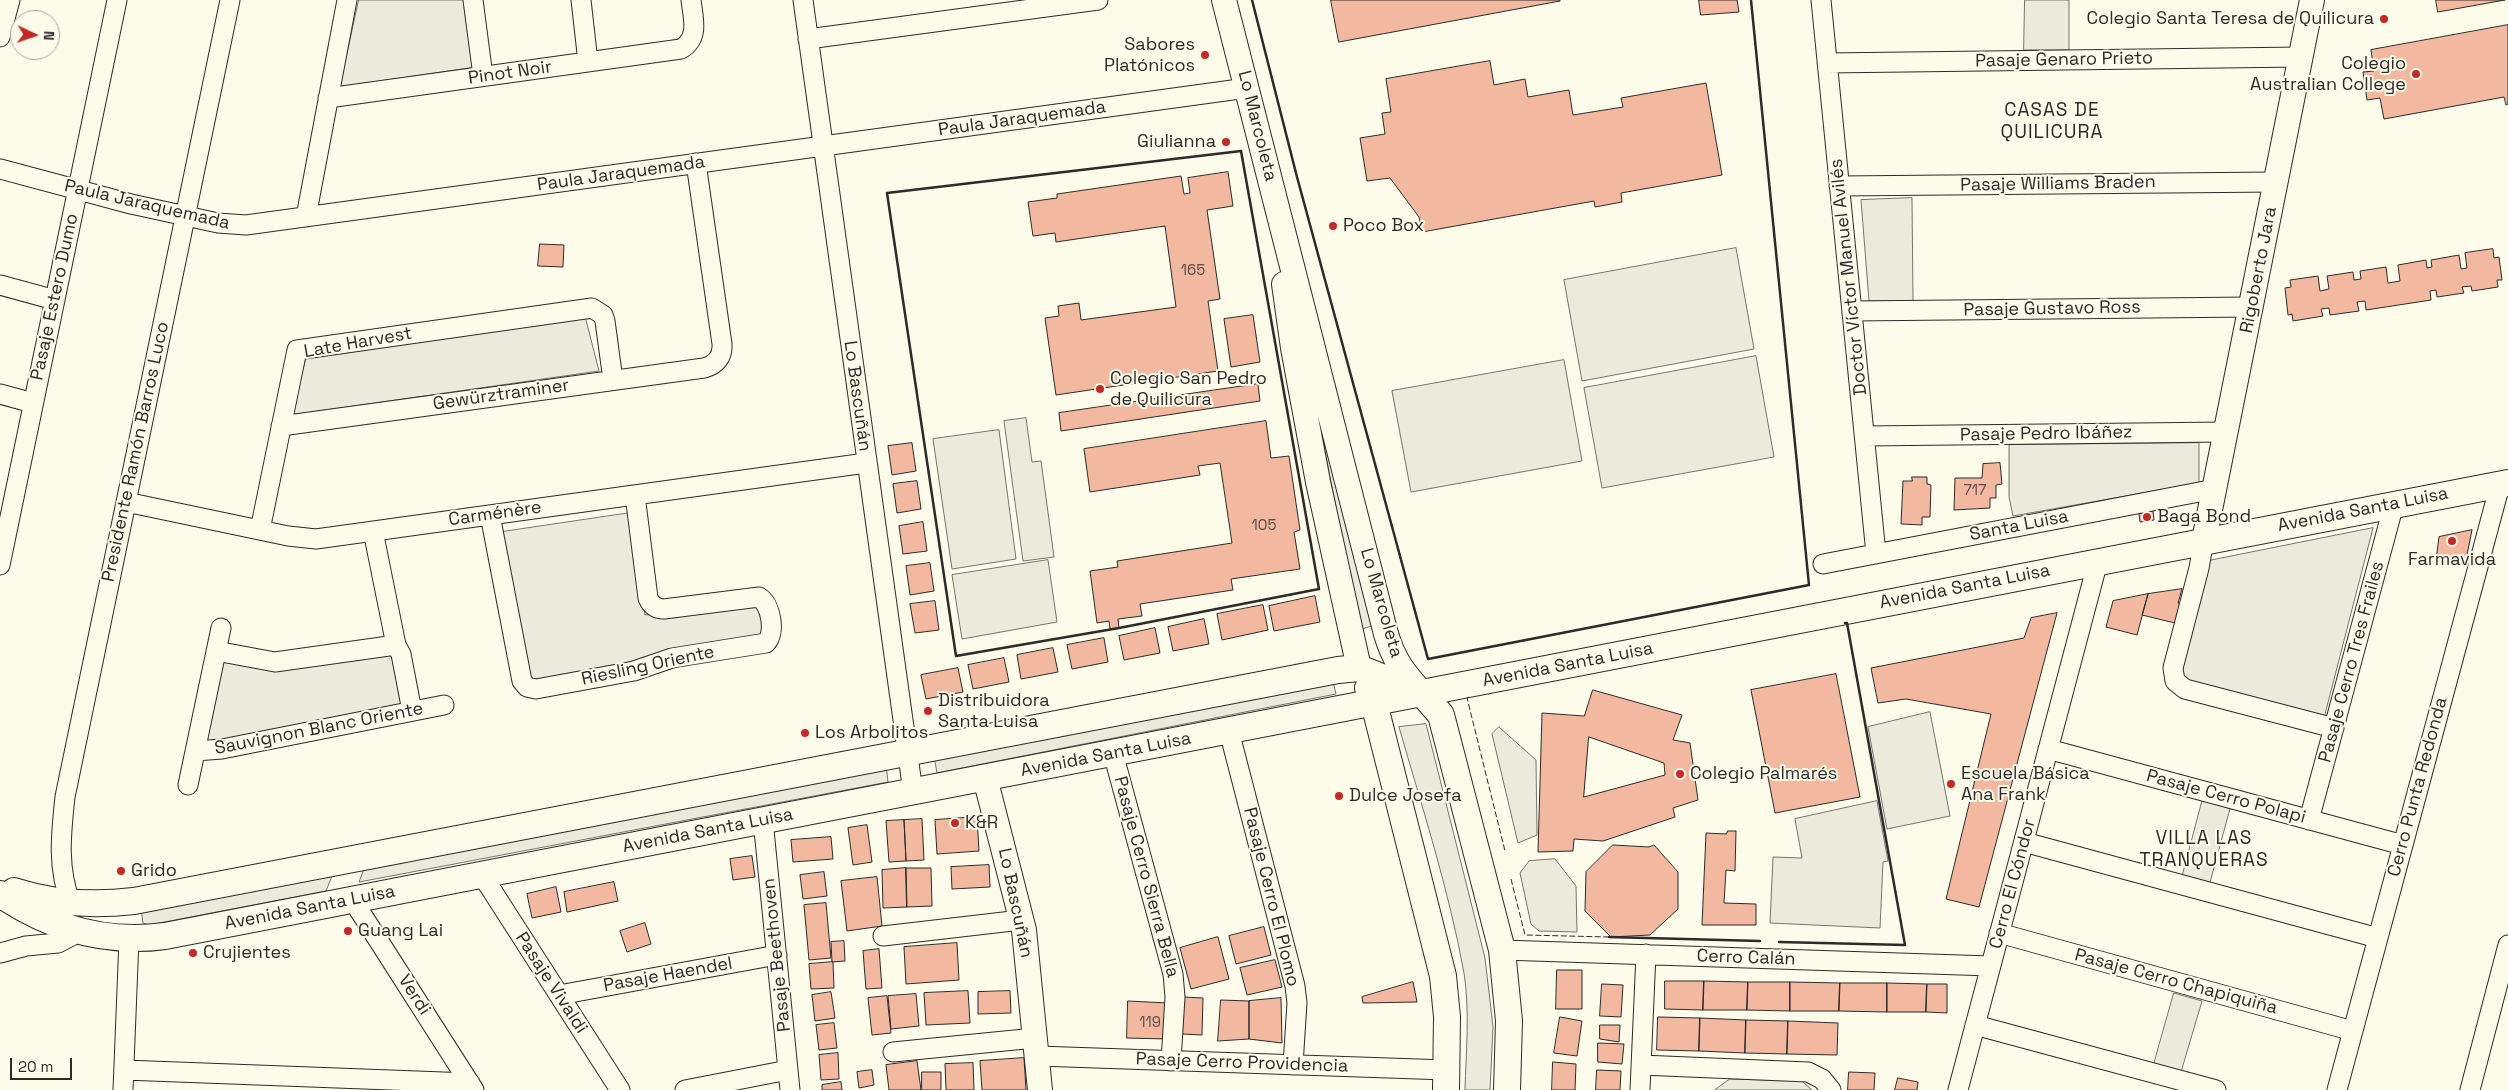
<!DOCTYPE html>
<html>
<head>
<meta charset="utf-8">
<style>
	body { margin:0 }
	#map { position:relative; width:2508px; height:1090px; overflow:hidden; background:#fdfbea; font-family:"Space Grotesk",sans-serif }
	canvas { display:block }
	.north { position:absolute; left:10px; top:10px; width:50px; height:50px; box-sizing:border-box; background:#fdfbea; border:1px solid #a9a89e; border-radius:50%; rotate:93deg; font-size:14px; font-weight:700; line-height:20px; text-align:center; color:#2b2b2b }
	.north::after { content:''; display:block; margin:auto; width:18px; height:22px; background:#c62828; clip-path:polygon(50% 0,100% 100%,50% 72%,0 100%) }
	.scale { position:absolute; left:10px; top:1058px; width:62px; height:22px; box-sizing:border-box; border:2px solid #2b2b2b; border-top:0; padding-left:6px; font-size:15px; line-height:18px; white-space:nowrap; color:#2b2b2b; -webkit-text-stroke:4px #fdfbea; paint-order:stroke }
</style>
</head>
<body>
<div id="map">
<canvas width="2508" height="1090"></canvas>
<div class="north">N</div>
<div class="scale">20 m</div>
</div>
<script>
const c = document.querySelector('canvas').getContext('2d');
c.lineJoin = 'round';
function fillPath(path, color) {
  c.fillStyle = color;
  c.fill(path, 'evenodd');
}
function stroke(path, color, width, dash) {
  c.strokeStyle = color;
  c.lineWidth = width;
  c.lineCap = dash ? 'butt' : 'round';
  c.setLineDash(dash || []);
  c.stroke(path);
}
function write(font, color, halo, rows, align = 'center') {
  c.font = font + ' "Space Grotesk",sans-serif';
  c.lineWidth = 4;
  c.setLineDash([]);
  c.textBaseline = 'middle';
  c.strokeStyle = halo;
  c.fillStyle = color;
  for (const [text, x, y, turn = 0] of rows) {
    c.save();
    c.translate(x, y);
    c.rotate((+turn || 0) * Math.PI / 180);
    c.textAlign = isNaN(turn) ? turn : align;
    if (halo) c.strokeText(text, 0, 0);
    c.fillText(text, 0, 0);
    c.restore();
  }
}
const green = new Path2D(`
	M359,0H464L476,67L340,87Z
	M2025,0H2069V50H2024Z
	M1912,198L1913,301H1869L1861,200Z
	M1736,248L1754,349L1582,381L1564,280Z
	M585,316L599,371L291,415L307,354Z
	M1756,356L1774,457L1602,488L1584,388Z
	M1564,360L1582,461L1411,492L1392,391Z
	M1310,375L1375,625L1362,629L1354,599Z
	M1026,418L1032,462L1041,461L1054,557L1023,561L1004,421Z
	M999,430L1016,559L952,569L933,439Z
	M2199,443V483L2013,516L2009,497V445Z
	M630,513L645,615L758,601L767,633L531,683L502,532Z
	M2373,528L2324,718L2191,684L2180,676L2208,561Z
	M1048,560L1057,622L962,639L952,575Z
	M391,652L404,706L206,744L220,662Z
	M1332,677L1336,694L937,773L934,756Z
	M1930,712L1950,816L1887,829L1868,727Z
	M1426,724L1485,958L1493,1027L1490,1090H1465C1466,1052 1470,1011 1464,973C1449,890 1422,807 1399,727Z
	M886,764L888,782L359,882L366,864Z
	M2203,798L2231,805L2209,886L2182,878Z
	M1877,801L1888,861L1883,862L1880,928L1770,923L1773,857L1802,858L1795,819Z
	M1555,859L1576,886L1577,932L1539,931L1531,924L1520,873L1529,861Z
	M334,871L326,891L149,925L143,923L141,908Z
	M2174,993L2202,1001L2181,1072L2154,1064Z
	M1730,1079L1802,1081L1812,1090H1715Z`);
fillPath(green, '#ecebdb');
stroke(green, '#74746e', 1);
const parking = new Path2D(`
	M1499,727L1536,760L1537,835L1518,843L1492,734Z`);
fillPath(parking, '#eceadb');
stroke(parking, '#74746e', 1);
const building = new Path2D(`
	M1331,0H1560V1L1339,42Z
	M1699,0H1737L1739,12L1701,15Z
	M2436,0H2505L2438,12Z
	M2508,25V104L2506,105L2504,97L2384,119L2380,98L2367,100L2363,72L2374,71L2371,50Z
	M1490,61L1494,85L1525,79L1528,97L1569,90L1573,115L1623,107L1621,98L1706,83L1722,175L1621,193L1622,202L1595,207L1594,201L1422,232L1419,217L1390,178L1367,181L1360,138L1385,134L1382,113L1391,112L1386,79Z
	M1228,172L1233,206L1207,210L1220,299L1208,301L1218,371L1056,395L1045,318L1059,316L1058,306L1079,303L1081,320L1176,307L1165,226L1056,242L1055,233L1033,236L1028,202L1057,198V194L1181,176L1184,194L1190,193L1188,178Z
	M540,244L564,245L563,267L538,266Z
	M2493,249L2494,258L2499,257L2502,280H2497L2498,287L2472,291L2471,286L2462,287L2464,293L2437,297L2436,290L2430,291L2431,300L2366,310L2365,301L2357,302L2359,311L2330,315L2329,308L2321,309L2323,316L2293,321L2292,314L2288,315L2285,288L2291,287L2290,280L2318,276L2320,291L2329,289L2327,276L2353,272L2354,280L2361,279L2360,271L2386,267L2388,283L2400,281L2398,265L2426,260L2427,268L2432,267L2431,260L2459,255L2461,269L2467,268L2465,253Z
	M1253,315L1260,362L1231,367L1224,319Z
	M1258,384L1260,401L1061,431L1059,413Z
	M1266,421L1271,458L1289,456L1300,530L1294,532L1300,569L1231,579L1233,590L1140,604L1142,616L1118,619L1119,628L1110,629L1109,621L1097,623L1090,571L1118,567L1117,561L1232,543L1220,463L1198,466L1200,475L1090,492L1084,449Z
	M912,443L916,471L892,475L888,446Z
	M2000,463L2002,484L1996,485V498H1990V508L1954,510L1955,478H1982L1983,464Z
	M1912,477H1927V484L1931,485L1930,517H1922V525L1901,524L1903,481H1912Z
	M917,481L921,509L897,513L893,484Z
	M2153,511L2154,520L2140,522L2139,514Z
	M923,522L927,551L903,554L899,526Z
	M2472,530L2465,565L2436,560L2439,537Z
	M930,563L934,591L910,595L906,566Z
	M2182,589L2178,603L2184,605L2179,624L2142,615L2148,594Z
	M2148,594L2137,635L2106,627L2113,601Z
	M1315,596L1320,622L1274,631L1269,606Z
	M935,601L939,630L915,633L910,604Z
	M1263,605L1268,630L1222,640L1217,614Z
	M2057,613L1979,907L1946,899L1991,714L1906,699L1878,703L1871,668L2024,638L2031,618Z
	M1204,619L1209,644L1173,651L1168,627Z
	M1155,628L1160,653L1124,660L1119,636Z
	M1104,638L1108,662L1072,669L1067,645Z
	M1053,648L1058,672L1021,679L1017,655Z
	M1004,658L1009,682L973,689L968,665Z
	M958,668L963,692L926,699L921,675Z
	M1836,674L1860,797L1775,813L1751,690Z
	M1593,690L1682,715L1673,740L1690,743L1698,800L1673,808L1675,817L1603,841L1574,839L1573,851L1538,852L1542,713L1584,716ZM1589,737L1664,763L1665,775L1584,797Z
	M977,817L979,851L937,854L935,820Z
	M922,819L924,860L906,861L904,820Z
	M904,820L906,861L889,862L886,821Z
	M867,825L872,862L853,865L848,828Z
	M1728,831H1736L1735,871L1726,870L1724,903L1756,904V925H1702L1706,833L1726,834Z
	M831,837L833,859L793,862L791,840Z
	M1613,845L1649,847L1654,845L1678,872V909L1650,935L1611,937L1585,911L1586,872Z
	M752,856L755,877L733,880L730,859Z
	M989,865L990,887L952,889L951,867Z
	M906,868H931L932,906L907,907Z
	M906,868L907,907L883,908L882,870Z
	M824,872L827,896L803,899L800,875Z
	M877,877L882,926L847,931L841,881Z
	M614,882L618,901L567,912L564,892Z
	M556,887L561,912L532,918L527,894Z
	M826,903L831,958L809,960L804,905Z
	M645,923L651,944L627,952L620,931Z
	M1264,927L1271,955L1236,964L1229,936Z
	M1218,937L1229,979L1191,989L1180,948Z
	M844,941L845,961L832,962L831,942Z
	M957,943L959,980L906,984L904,947Z
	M879,949L882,988L866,989L863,951Z
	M1275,960L1282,987L1247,995L1240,968Z
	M833,962L834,988L811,989L809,964Z
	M1557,970H1582V1009H1556Z
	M1665,981H1704L1703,1010L1665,1009Z
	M1704,981L1748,982L1747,1010H1703Z
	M1413,982L1417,1002L1363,1003L1362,997Z
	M1748,982H1790V1011L1747,1010Z
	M1790,982L1840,983L1839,1011H1790Z
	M1840,983H1887V1012L1839,1011Z
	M1887,983L1927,984L1926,1012H1887Z
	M1602,984L1623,985L1621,1017L1600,1016Z
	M1927,984H1947V1013L1926,1012Z
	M968,991L970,1023L926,1025L924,993Z
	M1010,991L1011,1013L978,1014V992Z
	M831,992L835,1018L815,1021L812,995Z
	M916,994L919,1026L891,1029L888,996Z
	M887,996L891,1033L872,1035L868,998Z
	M1184,997L1203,998L1202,1035L1182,1034Z
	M1281,998L1282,1043L1249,1039V1001Z
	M1221,1000L1249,1001V1039L1218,1041Z
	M1128,1001L1168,1003L1167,1039L1127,1038Z
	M1560,1017L1582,1021L1577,1056L1554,1053Z
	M1658,1017L1700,1018L1699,1051L1657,1050Z
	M1700,1018L1746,1020L1745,1053L1699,1051Z
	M1746,1020L1788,1021L1787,1054L1745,1053Z
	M1788,1021L1838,1023L1837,1055L1787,1054Z
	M834,1023L837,1048L819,1050L816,1025Z
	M1600,1025H1620L1619,1042L1600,1039Z
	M1598,1043L1624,1044L1622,1064L1598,1062Z
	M838,1053L839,1079L821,1080L819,1055Z
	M1024,1058L1026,1090H982L980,1061Z
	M917,1061L921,1090H889L886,1065Z
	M1553,1062L1576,1064L1575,1090H1552Z
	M973,1063L974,1090H946L945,1064Z
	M872,1070L874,1085L859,1088L857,1072Z
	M1597,1070L1621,1071L1620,1090H1596Z
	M922,1072H941V1090H922Z
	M1849,1072L1875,1073L1874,1090H1848Z
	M1898,1078L1918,1082L1917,1090H1895Z
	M841,1082L842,1090H822V1085Z`);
fillPath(building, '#f2b8a0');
stroke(building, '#2b2b2b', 1);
const minor = new Path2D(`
	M473,0L483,76
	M581,0L588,62
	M803,0L913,792
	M1821,0L1876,554
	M0,37L10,0
	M808,39L1098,0
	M1827,63L2301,57
	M328,98L681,49C700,38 693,18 691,0
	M0,169L131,204L218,223L246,225L1247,88
	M1839,186L2276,182
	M306,217L347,0
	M0,285L55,300
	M1852,311L2251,307
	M0,394L33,403
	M281,426L704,368C716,365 723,357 722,344L696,163
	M1865,436L2226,432
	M126,502L288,536L316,539L866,463
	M490,515L522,681L527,687L536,689L634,671L672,658L766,643C776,633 771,604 759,597L664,609C656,609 651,605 648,598L635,495
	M260,530L297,350L592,308L603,315L605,321L613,380
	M373,531L396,645L401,654L412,711
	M2204,540L2199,568L2173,668L2175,681L2185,689L2334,728
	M1823,564L2215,489
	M0,565L117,0
	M216,651L275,662L396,645
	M1229,731L1295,986L1297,1003L1293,1065
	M2048,749L2403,845
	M195,751L222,749L444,705
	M1113,753L1173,974L1175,997L1171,1061
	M188,785L221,628
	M763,820L790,1090
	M2309,820L2394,504
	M2024,842L2378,938
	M482,875L620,1090
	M352,899L474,1090
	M71,904C57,868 61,834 65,797L230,0
	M1999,933L2353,1031
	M883,936L1021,920
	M1502,950L1991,966
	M0,953L26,946L58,943L79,932
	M559,995L777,955
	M1975,1025L2216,1090
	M893,1052L1035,1038
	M1037,1056L1447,1070
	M1641,1065L1808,1072L1822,1079L1831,1090
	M124,1070L470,1083
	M123,1090L129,939
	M685,1090L788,1070
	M1640,1090L1646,954
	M1958,1090L2098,561
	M2337,1090L2500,485
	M2470,1090L2508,945`);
const tertiary = new Path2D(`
	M1224,0L1386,634C1394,661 1404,673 1422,693
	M1284,284L1293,348L1318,482L1359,668
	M2204,540L2312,0
	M985,778L1024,930L1040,1090`);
const secondary = new Path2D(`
	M1368,688L1374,703L1443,976L1447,1017L1446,1090
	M14,891C54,904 92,906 134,901L1338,670L1359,668L1422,693L1441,715L1502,950L1509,1021L1507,1090
	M0,894C50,928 105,944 165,936L2508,483`);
stroke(minor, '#2b2b2b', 21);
stroke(tertiary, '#2b2b2b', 26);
stroke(secondary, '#2b2b2b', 28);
stroke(minor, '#fdfbea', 19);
stroke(tertiary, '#fdfbea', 24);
stroke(secondary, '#fdfbea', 26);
stroke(new Path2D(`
	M1469,697L1467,698L1505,851
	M1511,879L1525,935L1609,937`), '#2b2b2b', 1, [6, 2.5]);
stroke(new Path2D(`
	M1252,0L1297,177L1428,659L1809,585L1751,0
	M1241,151L1319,589L1119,628L956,656L887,193Z
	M1609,937L1760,941
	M1779,942L1905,945L1847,623H1845`), '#2b2b2b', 2.5);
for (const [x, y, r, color] of [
	[2384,19,5,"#c62828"],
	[1205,55,5,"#c62828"],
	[2416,74,5,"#c62828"],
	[1226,142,5,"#c62828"],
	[1333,226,5,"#c62828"],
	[1100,389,5,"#c62828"],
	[2147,517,5,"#c62828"],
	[2452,541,5,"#c62828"],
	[928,711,5,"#c62828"],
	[805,733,5,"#c62828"],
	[1680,774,5,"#c62828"],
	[1951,784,5,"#c62828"],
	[1339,796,5,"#c62828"],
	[955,823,5,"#c62828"],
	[121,871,5,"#c62828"],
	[348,931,5,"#c62828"],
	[193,953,5,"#c62828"]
]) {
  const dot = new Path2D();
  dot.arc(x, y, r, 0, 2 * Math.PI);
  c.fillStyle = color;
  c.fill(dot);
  stroke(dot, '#fdfbea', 2);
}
write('15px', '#5d4e48', null, [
	["165",1193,271],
	["717",1975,491],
	["105",1264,526],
	["119",1150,1023]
]);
write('18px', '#2b2b2b', '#fdfbea', [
	["Colegio Santa Teresa de Quilicura",2374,19,"right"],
	["Sabores",1195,45,"right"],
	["Platónicos",1195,66,"right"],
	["Colegio",2406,64,"right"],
	["Australian College",2406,85,"right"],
	["Giulianna",1216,142,"right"],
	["Poco Box",1343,226],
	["Colegio San Pedro",1110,379],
	["de Quilicura",1110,400],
	["Baga Bond",2157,517],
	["Farmavida",2452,560,"center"],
	["Distribuidora",938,701],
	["Santa Luisa",938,722],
	["Los Arbolitos",815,733],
	["Colegio Palmarés",1690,774],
	["Escuela Básica",1961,774],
	["Ana Frank",1961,795],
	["Dulce Josefa",1349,796],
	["K&R",965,823],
	["Grido",131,871],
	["Guang Lai",358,931],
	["Crujientes",203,953]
], 'left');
write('18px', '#2b2b2b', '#fdfbea', [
	["Pasaje Genaro Prieto",2064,60,-1],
	["Pinot Noir",510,73,-8],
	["Paula Jaraquemada",1022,119,-8],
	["Lo Marcoleta",1257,126,76],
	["Paula Jaraquemada",621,174,-8],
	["Pasaje Williams Braden",2058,184,-1],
	["Paula Jaraquemada",147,205,13],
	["Rigoberto Jara",2259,270,-79],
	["Doctor Víctor Manuel Avilés",1849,277,-96],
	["Pasaje Estero Dumo",55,297,-78],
	["Pasaje Gustavo Ross",2052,309,-1],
	["Late Harvest",358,343,-10],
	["Gewürztraminer",501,395,-8],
	["Lo Bascuñán",857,396,82],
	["Pasaje Pedro Ibáñez",2046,434,-1],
	["Presidente Ramón Barros Luco",136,452,-78],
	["Avenida Santa Luisa",2363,510,-11],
	["Carménère",495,514,-8],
	["Santa Luisa",2019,526,-11],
	["Avenida Santa Luisa",1965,587,-11],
	["Lo Marcoleta",1381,603,74],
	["Pasaje Cerro Tres Frailes",2352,662,-75],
	["Avenida Santa Luisa",1568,665,-11],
	["Riesling Oriente",648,666,-12],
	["Sauvignon Blanc Oriente",319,729,-11],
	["Avenida Santa Luisa",1106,755,-11],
	["Cerro Punta Redonda",2418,787,-75],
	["Pasaje Cerro Polapi",2226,797,15],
	["Avenida Santa Luisa",708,831,-11],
	["Pasaje Cerro Sierra Bella",1146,877,75],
	["Cerro El Cóndor",2013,884,-75],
	["Pasaje Cerro El Plomo",1271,897,76],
	["Lo Bascuñán",1015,903,78],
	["Avenida Santa Luisa",310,908,-11],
	["Pasaje Beethoven",777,955,-96],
	["Cerro Calán",1746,958,2],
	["Pasaje Haendel",668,975,-10],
	["Pasaje Cerro Chapiquiña",2176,982,15],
	["Pasaje Vivaldi",551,983,57],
	["Verdi",414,995,57],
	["Pasaje Cerro Providencia",1242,1063,2]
]);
c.letterSpacing = '1px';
write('19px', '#2b2b2b', '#fdfbea', [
	["CASAS DE",2052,111],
	["QUILICURA",2052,133],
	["VILLA LAS",2204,839],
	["TRANQUERAS",2204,861]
]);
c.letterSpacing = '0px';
</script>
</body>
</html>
